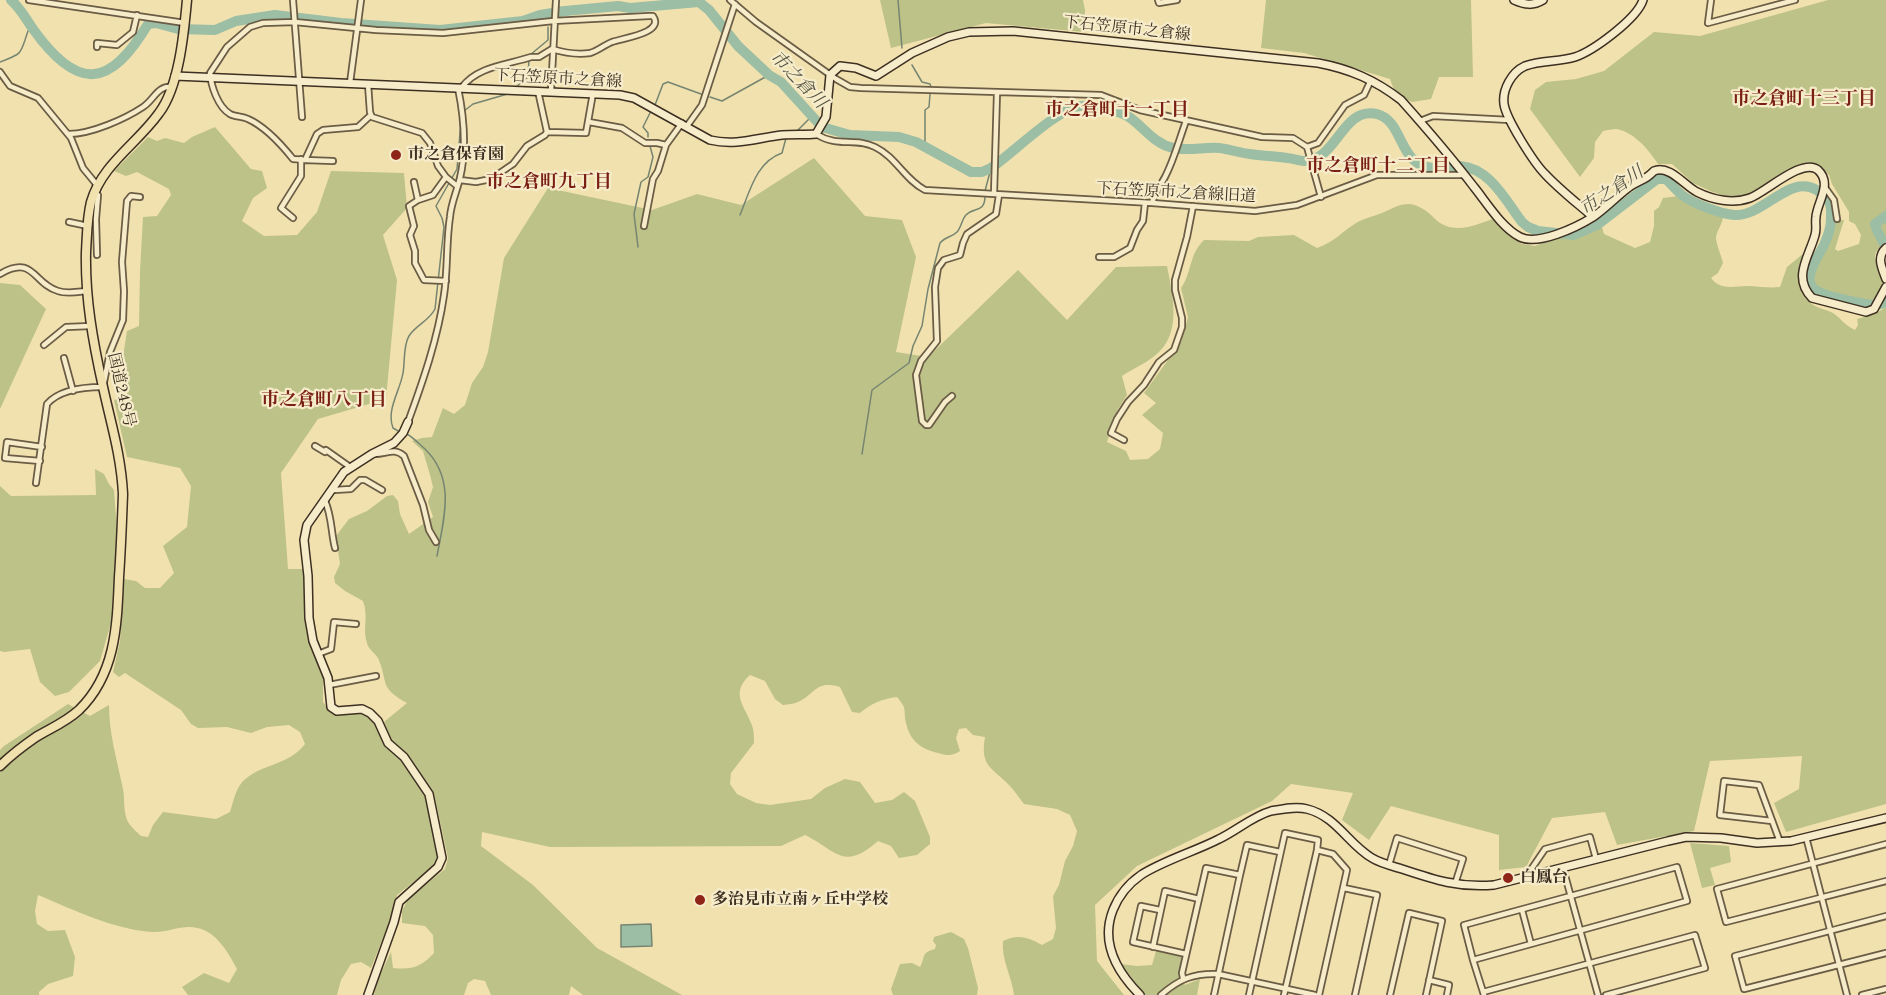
<!DOCTYPE html>
<html>
<head>
<meta charset="utf-8">
<style>
	body { margin:0 }
	canvas { display:block; background:#f1e1ae }
</style>
</head>
<body>
<canvas width="1886" height="995"></canvas>
<script>
const c = document.querySelector('canvas').getContext('2d');
c.lineJoin = 'round';
function fillPath(path, color) {
  c.fillStyle = color;
  c.fill(path, 'evenodd');
}
function stroke(path, color, width, dash) {
  c.strokeStyle = color;
  c.lineWidth = width;
  c.lineCap = dash ? 'butt' : 'round';
  c.setLineDash(dash || []);
  c.stroke(path);
}
function write(font, color, halo, rows, align = 'center') {
  c.font = font + ' "Old Standard TT","Noto Serif JP",serif';
  c.lineWidth = 4.5;
  c.setLineDash([]);
  c.textBaseline = 'middle';
  c.strokeStyle = halo;
  c.fillStyle = color;
  for (const [text, x, y, turn = 0] of rows) {
    c.save();
    c.translate(x, y);
    c.rotate((+turn || 0) * Math.PI / 180);
    c.textAlign = isNaN(turn) ? turn : align;
    if (halo) c.strokeText(text, 0, 0);
    c.fillText(text, 0, 0);
    c.restore();
  }
}
fillPath(new Path2D(`
	M880,0H1083L1085,10L1084,32L986,23L891,48Z
	M1266,0H1471L1473,77H1439L1431,99L1412,102L1396,95L1390,79L1304,53L1261,48Z
	M1828,0H1886V244C1864,254 1882,267 1883,281C1883,288 1880,294 1877,300C1857,300 1825,299 1813,282L1819,257L1826,249L1836,221L1844,220L1835,249L1838,251L1859,244L1861,235L1855,224L1849,221V212L1832,184L1829,175L1815,163L1807,162L1798,165L1750,194L1740,197L1725,196L1710,191L1693,183L1672,164H1658C1649,150 1635,133 1617,129C1613,129 1607,130 1603,131L1595,142L1594,158L1580,177L1530,109L1535,90L1546,82L1576,79L1604,71L1654,32L1700,36Z
	M215,127L251,169L262,171L267,188L253,198L242,221L264,236L297,235L317,212L331,171L404,173L407,208L383,235L397,280L386,399L318,419L281,473L288,569H306V629L310,647L323,676V702L331,712L363,714L373,720L386,748L400,757L426,795L438,853L435,865L397,895L389,923L371,968L361,962L351,964L341,980L337,995H188L182,987L204,973L229,983L237,969C230,956 220,938 206,931C186,921 171,933 152,932C112,929 74,910 38,895L35,911L37,924L48,931L65,930L75,957L73,976L48,984L39,992V995H0V750L4,746L68,704L90,716L109,705C109,734 117,760 123,789C125,799 123,812 128,822C131,827 137,832 141,836L148,837L153,825L163,812L216,819L230,812C233,803 235,792 240,785C255,764 288,767 305,744L300,732L289,725L267,727L251,733L227,727L198,728L191,724L181,710L125,673L119,677L113,672L120,641L124,579L136,581L145,588H160L174,573L163,546L187,527L191,486L180,468L127,457L114,400L127,397V378L122,363L127,331L139,326L140,271L143,217L157,216L171,195L169,189L137,172L126,176L114,171L148,137L157,141L165,138L184,143L192,137Z
	M814,158L865,216L902,220L916,257L896,352L928,357L1018,270L1067,320L1116,267L1167,266C1172,293 1182,330 1159,352C1149,362 1134,368 1122,376L1127,395L1118,409L1107,442L1126,451L1130,460L1148,459L1160,449L1163,433L1142,415L1156,403L1144,393L1181,342L1188,317L1181,288C1192,272 1189,254 1204,240L1249,241L1258,237L1294,235L1317,248C1333,243 1343,231 1356,223C1365,218 1374,216 1382,213C1391,209 1399,204 1409,204C1419,205 1427,211 1433,217C1451,236 1473,226 1493,219L1505,231L1522,244L1535,246L1556,237L1570,239L1580,237L1602,227L1604,234L1635,248L1650,242L1654,226V211L1659,207L1663,198L1678,196L1697,207L1723,217C1722,225 1717,230 1716,237C1716,244 1721,255 1723,263L1718,273L1711,278C1722,292 1736,285 1751,286C1761,287 1770,288 1780,287L1787,267L1804,253C1798,273 1793,293 1815,306C1821,309 1827,310 1833,313C1842,319 1844,325 1855,330L1858,325L1857,319L1875,314L1886,307V804L1786,832L1774,803L1799,789L1802,756L1710,761L1694,831L1617,845L1605,812L1552,818L1526,867L1499,870V835L1391,806L1369,840L1342,820L1353,793L1291,784L1272,801L1137,866L1095,905L1097,961L1124,995H1014C1012,977 1001,959 1003,941C1018,934 1027,937 1042,945L1053,939L1056,928L1053,896L1059,885L1065,861L1073,846L1077,831L1070,815L1057,809L1024,804C1019,798 1015,791 1009,785C991,767 980,766 985,737L973,735L966,728L959,729L956,738L960,751C953,756 947,756 938,753C921,749 910,741 906,723C903,709 908,710 897,697C882,699 872,703 860,713L852,712L840,687C815,680 816,694 798,702C794,704 788,704 783,705L775,699L765,681L750,675C730,693 744,705 751,723C754,729 754,736 754,743L731,773L730,784L737,794L756,803L770,805L811,799L825,788L845,779L860,782L875,803L892,800L904,792L915,801L930,837V844L917,855L899,858L891,846L878,841C843,872 836,850 805,835L781,846L550,847L482,832L481,846L533,885L597,948L682,995H583L571,986L569,995H491L485,981L474,979L468,983L464,995H374L377,981L391,952L393,968C412,970 421,967 434,953L433,935L425,926L402,923V911L408,899L445,869L448,858L434,794L408,756L390,739L384,722L407,703C378,687 389,683 378,658C375,653 368,649 367,643C362,630 369,617 363,601L345,591L335,583L334,577L340,564L336,536L349,519L367,511L387,496L393,495L398,501L400,514L409,534L433,517L428,502L433,487L430,475L423,451L412,441L422,438L432,437L443,408L454,414L465,405L472,383L483,367L488,352L504,258L548,188L652,210L697,194L741,205Z
	M0,283L20,285L46,309L0,409Z
	M95,469L104,474L109,484L114,490L117,532L112,619L100,661L69,692L55,696L40,682L30,649L4,652L0,651V486L11,496L96,495Z
	M1690,843L1729,846L1731,862L1710,868L1715,885L1702,888Z
	M951,932L964,939L968,948L978,988L977,995H893L891,989L900,964L912,963L920,967C926,957 920,953 935,949L936,945L933,941L934,937Z
	M1156,951L1186,958L1178,975L1185,985L1200,979L1197,995H1145L1121,964L1137,966L1152,965Z`), '#bdc289');
const water = new Path2D(`
	M651,924L652,946L621,947V925Z`);
fillPath(water, '#9cbea5');
stroke(water, '#768571', 1.5);
stroke(new Path2D(`
	M898,0L902,48
	M557,5L565,11
	M548,14V17
	M530,55L548,40V27
	M0,62C24,53 20,54 28,31L32,28
	M912,65L922,82L930,84L931,87
	M516,87L528,77L529,59
	M710,97L722,101L769,75
	M655,105L663,84L668,82L701,94
	M464,111L473,104L511,93
	M797,131L811,117
	M648,137V133L643,127L651,111
	M925,147V110L929,107L930,94
	M985,191L991,168
	M740,215C750,191 756,162 782,153L786,138
	M638,247L634,214L641,182L648,177L653,157L650,146
	M400,432L393,428C386,410 400,391 403,373C405,363 403,345 409,336C416,325 429,321 435,309L444,227L442,218L436,206L457,169L461,121
	M407,434C414,438 419,444 425,449C456,479 444,518 437,556
	M862,454L872,390L909,363L913,346L922,326L928,289L940,243C945,237 952,237 957,232C961,228 962,219 966,215C974,207 985,213 985,196`), '#768571', 1.5);
stroke(new Path2D(`
	M11,0C21,9 26,19 33,29C78,92 110,88 148,24L156,23L178,29L215,30L236,21L275,15L341,23L440,30L523,21L540,15L565,11L618,6L630,8L699,2L709,10L738,46L769,75L781,82L822,127L850,135L899,137L916,142L971,172H982L991,168C1013,153 1057,109 1080,106C1094,104 1117,110 1129,117C1144,127 1154,144 1173,148C1188,151 1204,147 1219,148C1229,149 1240,153 1250,154C1262,156 1275,156 1287,158C1292,158 1299,161 1304,161C1337,161 1342,106 1377,114C1399,120 1399,149 1416,162C1429,172 1445,166 1460,166C1490,168 1506,201 1522,222L1528,227L1538,231L1574,235L1597,225L1657,179H1666C1671,184 1676,190 1682,195C1692,203 1721,214 1734,215C1768,217 1796,161 1828,200C1832,205 1831,211 1831,218C1831,225 1829,233 1826,240C1823,251 1799,279 1815,290C1826,297 1842,299 1855,302C1865,304 1877,307 1886,302
	M1886,216L1875,224C1877,234 1884,240 1886,250`), '#9cbea5', 10);
const street = new Path2D(`
	M29,0L185,23
	M293,0L302,117
	M730,0L756,22L836,79L850,87L861,88L1101,95L1140,110L1262,137L1293,138L1307,147L1321,197
	M1158,0L1159,3L1177,0
	M1711,0L1708,23L1795,0
	M97,47V43L117,45L133,32L137,15
	M0,72L10,86L38,98L71,138L83,168L97,185
	M350,83L361,0
	M368,84L370,112L372,117L422,133L430,143L438,166L446,177L457,186
	M551,91L556,0
	M371,115L358,127L323,130L317,134L305,160L293,159C281,144 266,127 248,119C242,116 235,117 230,114C218,107 211,86 210,73L227,47L250,27L263,23L295,22L376,30L443,33L553,21L649,16H653C665,33 623,38 612,42C604,45 598,51 590,53C577,55 565,53 552,49L539,57H531C507,65 478,66 462,87
	M1420,121L1433,116L1510,120
	M589,122L622,128L645,143H657L666,145
	M687,126L702,105L735,4
	M547,132L586,133L593,93
	M69,134C91,134 125,119 143,107C155,99 157,85 173,87
	M816,134C838,148 855,137 875,147C896,157 905,180 925,190L1152,203L1255,211L1297,205L1377,175H1464
	M1307,147L1318,143L1345,105L1364,95L1371,80
	M305,160L333,161
	M446,177L433,195L418,200L409,206L414,226L410,235L415,251V263L424,280L446,281
	M460,180L476,182L491,179L513,164L527,146L545,135L547,132L538,91
	M414,182L418,200
	M1824,186L1834,200L1837,219
	M94,193L98,195L96,219L97,255
	M994,194L997,93
	M1152,203C1155,193 1160,186 1165,177C1174,160 1179,140 1186,121
	M293,218L281,208L301,176V159
	M69,222L88,226
	M644,226L653,179L658,171L666,145L682,123
	M1099,257H1114L1130,248L1137,230L1143,221L1145,203
	M0,274C34,254 33,284 58,291C67,294 77,292 87,291
	M44,345L66,327L91,326
	M64,358L73,391
	M952,396L945,402L929,425H926L922,421L916,375L921,361L937,341L935,287L938,268L944,260L960,255L963,243L967,234L996,214L999,195
	M408,422C423,381 438,338 444,295C448,269 446,243 450,217C451,203 457,191 460,178C467,148 464,117 458,88
	M1124,440L1111,433L1117,419L1128,402L1144,385L1159,362L1174,350L1182,327V318L1175,290V280L1187,237L1193,206
	M315,446L325,452L326,450L350,467
	M375,454C387,454 394,447 404,456L423,505L429,530L436,542
	M40,461L5,458L7,442L42,447
	M36,483L47,404C60,389 85,387 103,387L110,352L123,320L124,291L122,262L127,201L131,196L140,197
	M334,490L351,489L360,480H365L382,490
	M325,501C332,516 331,533 335,548
	M318,654L331,649L334,622L356,624
	M329,685L376,676
	M1772,821L1720,815L1724,781L1759,785L1780,842
	M1806,837L1847,995
	M1886,844L1717,889L1726,922L1886,881
	M1389,865L1397,838L1463,859L1455,884
	M1563,868L1598,995
	M1533,875L1532,868L1545,849L1590,837L1596,859
	M1344,888L1377,895L1355,995
	M1160,910L1141,906L1133,942L1186,954
	M1522,910L1531,944
	M1886,916L1735,956L1744,989L1886,953
	M1153,947L1165,891L1199,899
	M1473,960L1464,925L1677,867L1687,901L1473,960L1484,995
	M1183,978L1182,973L1206,868L1240,875L1247,845L1280,852
	M1429,980L1449,985L1447,995
	M1483,992L1695,935L1705,968L1606,995
	M1161,995C1179,979 1194,973 1218,974L1315,995
	M1214,995L1240,875
	M1249,995L1285,833L1318,840L1317,850L1333,854L1347,870L1319,995
	M1284,995L1317,850
	M1390,995L1409,913L1442,921L1426,995
	M1862,995L1886,989`);
const secondary = new Path2D(`
	M1514,0C1525,5 1533,6 1543,0
	M175,76L620,95L634,98L710,140C736,146 757,138 782,135C793,134 805,135 816,134L826,117L830,75L840,66L856,68L876,76L912,53L948,37L969,32L1013,31L1318,63C1350,69 1375,80 1401,100C1426,128 1451,157 1474,187C1487,203 1501,227 1520,237C1538,246 1577,227 1593,217C1605,209 1616,197 1628,188C1634,183 1641,181 1647,177C1650,175 1652,173 1654,171C1669,164 1686,187 1697,192C1713,200 1733,204 1750,198C1766,192 1803,157 1818,170C1833,184 1817,202 1816,217C1815,224 1817,229 1815,235C1809,257 1792,277 1812,298L1866,312L1874,309L1886,287
	M1593,217C1577,203 1560,190 1545,174C1534,163 1506,119 1504,104C1502,89 1512,72 1525,66C1541,60 1559,62 1575,57C1593,51 1637,19 1643,0
	M1886,248C1876,257 1882,268 1886,279
	M368,995L394,922L399,902L438,867L442,858L429,794L404,757L388,743L378,721L370,713L362,709L337,711L331,707L328,678L313,641L309,618L308,576L304,540L307,525L344,472L372,454L394,443L403,433L408,422
	M1140,995C1117,972 1100,943 1113,910C1119,895 1128,884 1141,875C1162,861 1196,851 1219,839C1236,831 1253,816 1271,811C1282,809 1296,806 1307,809C1336,816 1349,845 1372,858C1380,863 1392,866 1402,869C1435,880 1459,888 1494,885L1668,841L1686,837L1721,838L1757,843L1791,841L1886,818`);
const highway = new Path2D(`
	M0,766C11,755 23,746 36,737C51,728 66,722 79,710C116,674 117,625 119,577C121,549 122,521 123,494C121,455 111,424 103,387C93,342 85,298 86,252C87,236 87,218 91,202C102,164 137,144 159,113C179,87 184,33 187,0`);
stroke(street, '#6a5c45', 8);
stroke(secondary, '#3d2f22', 10);
stroke(highway, '#3d2f22', 11);
stroke(street, '#f6ecca', 4.5);
stroke(secondary, '#f6ecca', 7);
stroke(highway, '#f1e1ae', 8);
for (const [x, y, r, color] of [
	[396,155,6,"#8f2418"],
	[1508,878,6,"#8f2418"],
	[700,900,6,"#8f2418"]
]) {
  const dot = new Path2D();
  dot.arc(x, y, r, 0, 2 * Math.PI);
  c.fillStyle = color;
  c.fill(dot);
  stroke(dot, '#f6ecca', 2);
}
write('16px', '#3d2f22', '#f6ecca', [
	["下石笠原市之倉線",1127,29,6],
	["下石笠原市之倉線",558,79,3],
	["下石笠原市之倉線旧道",1176,193,3],
	["国道248号",121,390,77]
]);
write('bold 16px', '#3d2f22', '#f6ecca', [
	["市之倉保育園",408,155],
	["白鳳台",1520,878],
	["多治見市立南ヶ丘中学校",712,900]
], 'left');
write('italic 18px', '#555343', '#f6ecca', [
	["市之倉川",798,80,46],
	["市之倉川",1612,191,-34]
]);
write('bold 18px', '#7a1f14', '#f6ecca', [
	["市之倉町十三丁目",1804,99],
	["市之倉町十一丁目",1117,110],
	["市之倉町十二丁目",1378,166],
	["市之倉町九丁目",549,182],
	["市之倉町八丁目",324,400]
]);
</script>
</body>
</html>
